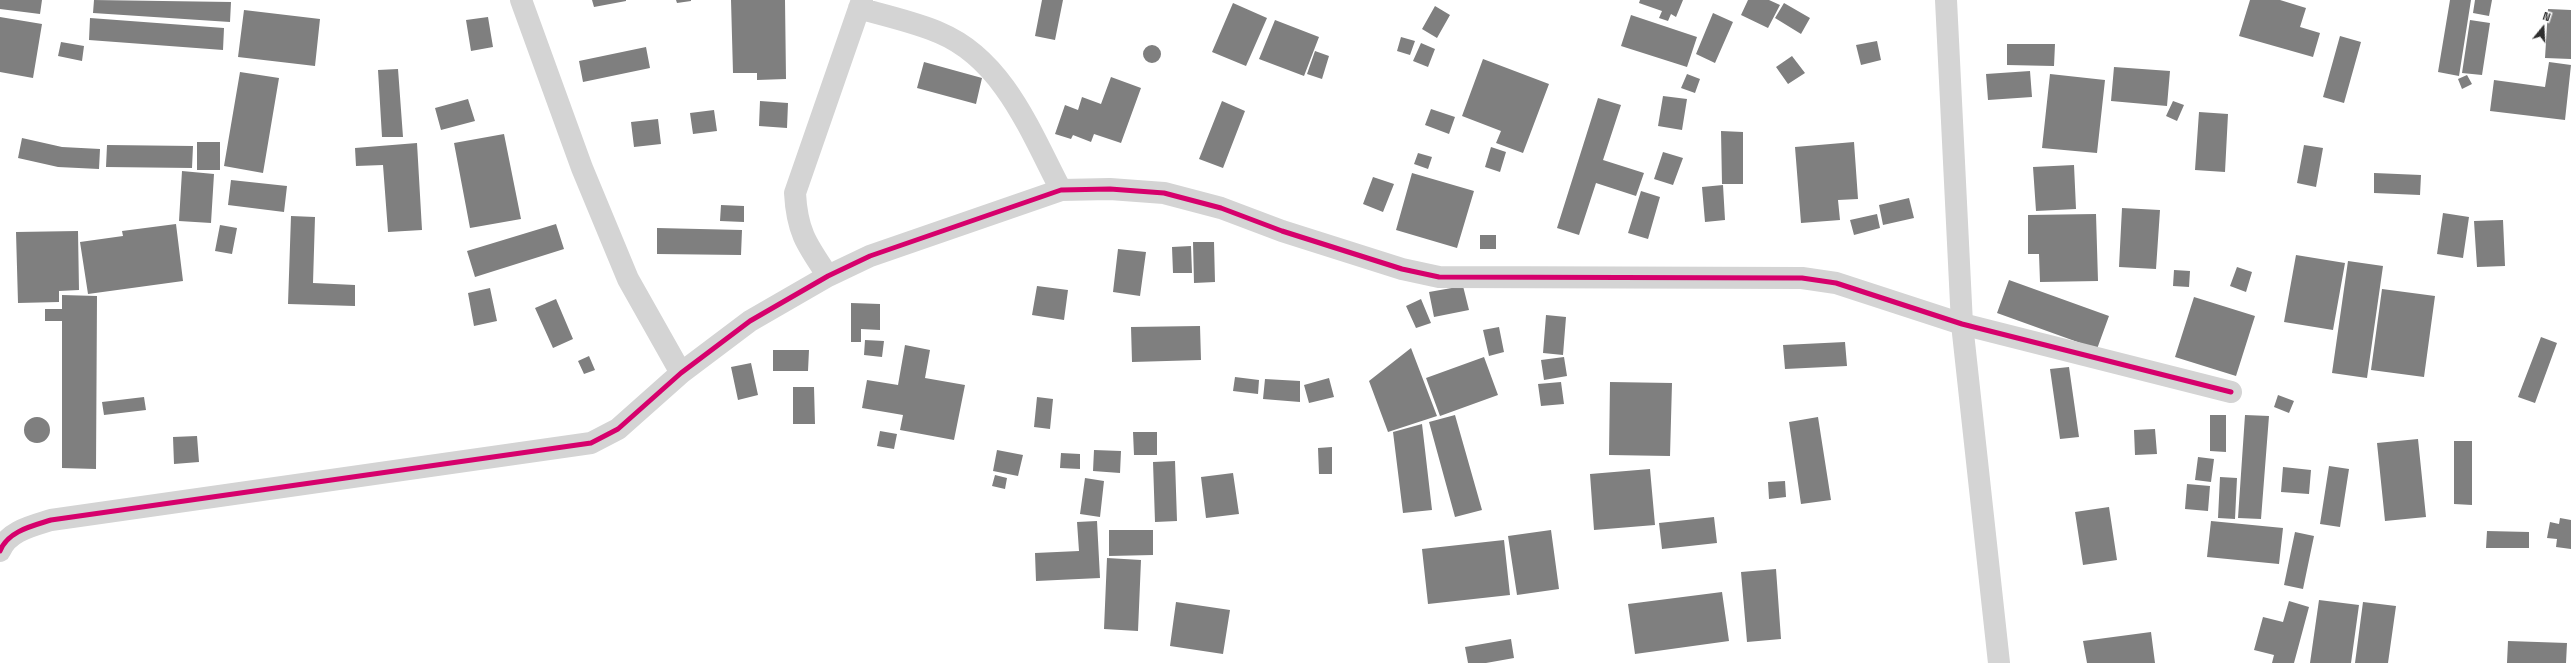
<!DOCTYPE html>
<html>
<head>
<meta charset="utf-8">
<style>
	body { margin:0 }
	#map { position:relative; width:2571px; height:663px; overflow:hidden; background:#fff; font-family:"Space Grotesk",sans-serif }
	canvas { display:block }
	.north { position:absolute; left:2523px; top:8px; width:40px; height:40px; -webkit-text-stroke:3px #fff; paint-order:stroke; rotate:18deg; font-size:11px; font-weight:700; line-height:16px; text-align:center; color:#2f2f2f }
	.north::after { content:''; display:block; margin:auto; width:14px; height:18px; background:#2f2f2f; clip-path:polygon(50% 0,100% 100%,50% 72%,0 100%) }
</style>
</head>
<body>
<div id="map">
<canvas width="2571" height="663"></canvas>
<div class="north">N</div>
</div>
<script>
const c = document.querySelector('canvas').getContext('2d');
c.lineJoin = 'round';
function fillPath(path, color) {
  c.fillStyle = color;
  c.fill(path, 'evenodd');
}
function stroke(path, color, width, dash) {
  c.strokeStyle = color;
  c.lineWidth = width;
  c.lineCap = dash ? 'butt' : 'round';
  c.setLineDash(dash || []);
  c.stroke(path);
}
fillPath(new Path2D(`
	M0,0H42L40,14L0,9Z
	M94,0L231,2L230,22L93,13Z
	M592,0H626V1L594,7Z
	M676,0H691V1L677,3Z
	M731,0H785L786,79L757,80V73H733Z
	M1042,0H1063L1055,40L1035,36Z
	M1640,0H1683L1676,17L1671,14L1668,21L1659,18L1662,11L1639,3Z
	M1748,0H1769L1780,5L1768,28L1741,15Z
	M2250,0H2280L2306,8L2300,27L2320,33L2313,57L2239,36Z
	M2450,0H2471L2459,76L2438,72Z
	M2475,0H2492L2489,16L2473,13Z
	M1233,3L1267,18L1246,66L1212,52Z
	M1784,3L1810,18L1801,34L1775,18Z
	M1435,6L1450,15L1437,38L1422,29Z
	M2548,9L2571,10V59L2545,58Z
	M244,10L320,19L315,66L238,57Z
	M1713,13L1733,22L1715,63L1696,54Z
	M1631,15L1697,37L1687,67L1621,46Z
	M0,17L42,24L33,78L0,72Z
	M488,17L493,47L471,51L466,20Z
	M90,18L224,28L223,50L89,40Z
	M1275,20L1319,37L1304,76L1259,59Z
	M2470,20L2490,23L2482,75L2462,73Z
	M2340,36L2361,42L2344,103L2323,97Z
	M1401,37L1415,41L1410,55L1397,51Z
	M1877,41L1881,60L1861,65L1856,45Z
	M61,42L84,46L82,61L58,56Z
	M1421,43L1435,49L1428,67L1413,61Z
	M2007,44H2055L2054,66L2007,65Z
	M1143 54a9 9 0 1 1 18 0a9 9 0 1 1-18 0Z
	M646,47L650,68L583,82L579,61Z
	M1315,51L1329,56L1322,79L1307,74Z
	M1792,56L1805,73L1788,84L1776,67Z
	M1483,59L1549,84L1523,153L1496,143L1501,131L1462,116Z
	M924,62L982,78L976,104L917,88Z
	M2549,62L2571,65L2565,120L2490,111L2494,80L2545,87Z
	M2114,67L2170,71L2167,106L2111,101Z
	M398,69L403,137H382L378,70Z
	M2030,71L2032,97L1988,100L1986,74Z
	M240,72L279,78L263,173L224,166Z
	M1687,74L1700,79L1695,93L1681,88Z
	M2050,74L2105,80L2097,153L2042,148Z
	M2467,75L2472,84L2462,89L2458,79Z
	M1111,77L1141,88L1121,143L1094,134L1091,142L1073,135L1071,139L1055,134L1065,105L1078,110L1082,97L1101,104Z
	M1663,96L1687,99L1682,130L1658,126Z
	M1598,98L1621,105L1603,160L1644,173L1636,196L1596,183L1579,235L1557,228Z
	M468,99L475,121L441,130L435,108Z
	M760,101L788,103L787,128L759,126Z
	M1222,101L1245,111L1223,168L1199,159Z
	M2173,101L2184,105L2177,121L2166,116Z
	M1431,109L1455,117L1449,134L1425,125Z
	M714,110L717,131L693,134L690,113Z
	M2199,112L2228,114L2225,172L2195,170Z
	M658,119L661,144L634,147L631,122Z
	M1721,131L1743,132V184H1722Z
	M504,134L521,219L470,228L454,143Z
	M22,138L62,147L100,149L99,169L58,167L18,158Z
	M197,142H220V170H197Z
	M1854,142L1858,199L1838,200L1840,220L1801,223L1795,147Z
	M417,143L422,230L388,232L383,165L356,166L355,148Z
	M107,145L193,146L192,168L106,167Z
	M2304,145L2323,148L2316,187L2297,183Z
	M1491,147L1506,152L1500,172L1485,167Z
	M1663,152L1683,158L1673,185L1654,179Z
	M1418,153L1432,157L1428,169L1414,164Z
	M2074,165L2076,209L2036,211L2033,167Z
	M182,171L214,174L211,223L179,221Z
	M1412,173L1474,191L1457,248L1396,230Z
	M2374,173L2421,175L2420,195L2374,193Z
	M1373,177L1394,184L1383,212L1363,204Z
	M231,180L287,186L284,212L228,205Z
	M1723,185L1725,220L1705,222L1702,187Z
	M1641,191L1660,197L1648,239L1628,233Z
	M1909,198L1914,218L1883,225L1879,205Z
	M721,205L744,206V222L720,221Z
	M2122,208L2160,210L2156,269L2119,267Z
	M2443,213L2469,217L2463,258L2437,254Z
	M1877,214L1880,228L1854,235L1850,220Z
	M2096,214L2098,281L2040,282L2039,254H2028V215Z
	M291,216L315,217L313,283L355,285V306L288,304Z
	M2503,220L2505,266L2477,267L2474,221Z
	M176,224L183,281L88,294L80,242L123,236L122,231Z
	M556,224L564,249L475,277L467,251Z
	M220,225L237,228L232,254L215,251Z
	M657,228L742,230L741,255L657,254Z
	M78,231L79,290L59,291V302L18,303L16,232Z
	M1480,235H1496V249H1480Z
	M1193,242H1214L1215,282L1194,283Z
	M1191,246L1192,273H1173L1172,247Z
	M1118,249L1146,252L1140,296L1113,292Z
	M2296,255L2345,263L2333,330L2284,322Z
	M2348,261L2383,266L2367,378L2332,373Z
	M2237,267L2252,272L2246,292L2230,286Z
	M2174,270L2190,271L2189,287L2173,286Z
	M2009,280L2109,316L2097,349L1997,313Z
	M1037,286L1068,290L1064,320L1032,315Z
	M1463,286L1469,310L1434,317L1429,292Z
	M490,288L497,321L474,326L468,293Z
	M2382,289L2435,296L2424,377L2371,370Z
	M62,295L97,296L96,469L62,468V321H45V309H62Z
	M2194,297L2255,316L2236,376L2175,357Z
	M556,299L573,339L553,348L535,308Z
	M1421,299L1431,323L1416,328L1406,306Z
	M851,303L880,304V330L861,329V342H851Z
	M1546,315L1566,317L1563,355L1543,353Z
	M1200,326L1201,360L1132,362L1131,327Z
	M1499,327L1504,352L1489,356L1483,330Z
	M2541,337L2557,343L2535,403L2518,397Z
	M865,340L884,341L882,357L864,355Z
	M1845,342L1847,366L1785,369L1783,345Z
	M905,345L930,350L925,378L965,385L954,440L900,430L903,415L862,408L867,380L898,385Z
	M1411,348L1437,416L1388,432L1369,381Z
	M773,350H809L808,371H773Z
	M589,356L595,370L584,374L578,361Z
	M1484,357L1498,395L1440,416L1426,378Z
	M1564,357L1567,376L1544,380L1541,360Z
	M751,363L758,395L738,400L731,367Z
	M2069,367L2079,437L2060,439L2050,369Z
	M1235,377L1259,380L1258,394L1233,391Z
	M1329,378L1334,397L1309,403L1304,385Z
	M1265,379L1300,381V402L1263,399Z
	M1561,382L1564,404L1541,406L1538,384Z
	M1610,382L1672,383L1670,456L1609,455Z
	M793,387H814L815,424H793Z
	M2278,395L2294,401L2289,413L2274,407Z
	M144,397L146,410L104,415L102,402Z
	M1037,397L1053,399L1050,429L1034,427Z
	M1455,415L1482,510L1455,517L1429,422Z
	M2210,415H2226V452L2210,451Z
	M2245,415L2269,416L2261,519L2238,518Z
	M24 430a13 13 0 1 1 26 0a13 13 0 1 1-26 0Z
	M1818,417L1831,500L1801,504L1789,422Z
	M1422,424L1432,510L1403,513L1393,432Z
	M2155,429L2157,454L2135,455L2134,430Z
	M880,431L897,434L894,449L877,446Z
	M1133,432H1157V455H1134Z
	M197,436L199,462L174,464L173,437Z
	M2418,439L2426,517L2385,521L2377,443Z
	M2454,441H2472V505L2454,504Z
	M1332,447V474H1319L1318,448Z
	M997,450L1023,455L1018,476L993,471Z
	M1094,450L1121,451L1120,473L1093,471Z
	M1061,453L1080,454V469L1060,468Z
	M2198,457L2214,459L2211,482L2195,480Z
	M1175,461L1177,521L1155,522L1153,462Z
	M2329,466L2349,469L2340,527L2320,524Z
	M2283,467L2311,470L2309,494L2281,492Z
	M1650,469L1655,525L1594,530L1590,474Z
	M1233,473L1239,514L1206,518L1201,477Z
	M995,475L1007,478L1005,489L992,486Z
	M2220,477L2237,478L2235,519L2218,518Z
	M1085,478L1104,481L1100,517L1080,514Z
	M1785,481L1786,497L1769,499L1768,482Z
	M2187,484L2210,486L2208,511L2185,509Z
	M2109,507L2117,560L2083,565L2075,512Z
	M1714,517L1717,543L1662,549L1659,523Z
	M2560,518L2571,520V549L2556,547L2557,539L2547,538L2550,522L2559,524Z
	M1097,521L1100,578L1036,581L1035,553L1079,551L1077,522Z
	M2211,521L2283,528L2279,564L2207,557Z
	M1109,530H1153V555L1109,556Z
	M1551,530L1559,589L1517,595L1508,536Z
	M2487,531L2529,532V548H2486Z
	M2295,532L2314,536L2303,589L2284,585Z
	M1504,540L1510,595L1428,604L1422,549Z
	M1107,558L1141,560L1138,631L1104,629Z
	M1776,569L1781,639L1747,642L1741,572Z
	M1722,592L1729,641L1635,654L1628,604Z
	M2319,600L2359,605L2351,663H2310Z
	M2289,601L2309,607L2294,663H2272L2274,655L2254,650L2263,617L2283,622Z
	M1176,602L1230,610L1223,654L1170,646Z
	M2363,602L2396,606L2388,663H2355Z
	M2151,632L2155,663H2087L2083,641Z
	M1511,639L1514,658L1486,663H1468L1465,647Z
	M2508,641L2567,643L2566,663H2507Z`), '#7f7f7f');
stroke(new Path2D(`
	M521,0L582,168L628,279L681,373
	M859,8C885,16 915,22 940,33C1004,60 1031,133 1061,190
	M828,276C807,245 797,232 795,193L862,0
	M0,551C8,531 32,526 51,520L591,443L618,429L681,373L750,321L828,276L870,256L1061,190L1110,189L1164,193L1221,208L1282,231L1402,269L1439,277L1802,278L1836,283L1962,324L2231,392`), '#d4d4d4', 22);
stroke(new Path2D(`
	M1946,0L1962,324L1999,663`), '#d4d4d4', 22);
stroke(new Path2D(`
	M0,551C8,531 32,526 51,520L591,443L618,429L681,373L750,321L828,276L870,256L1061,190L1110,189L1164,193L1221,208L1282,231L1402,269L1439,277L1802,278L1836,283L1962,324L2231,392`), '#d6006c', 5);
</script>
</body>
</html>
